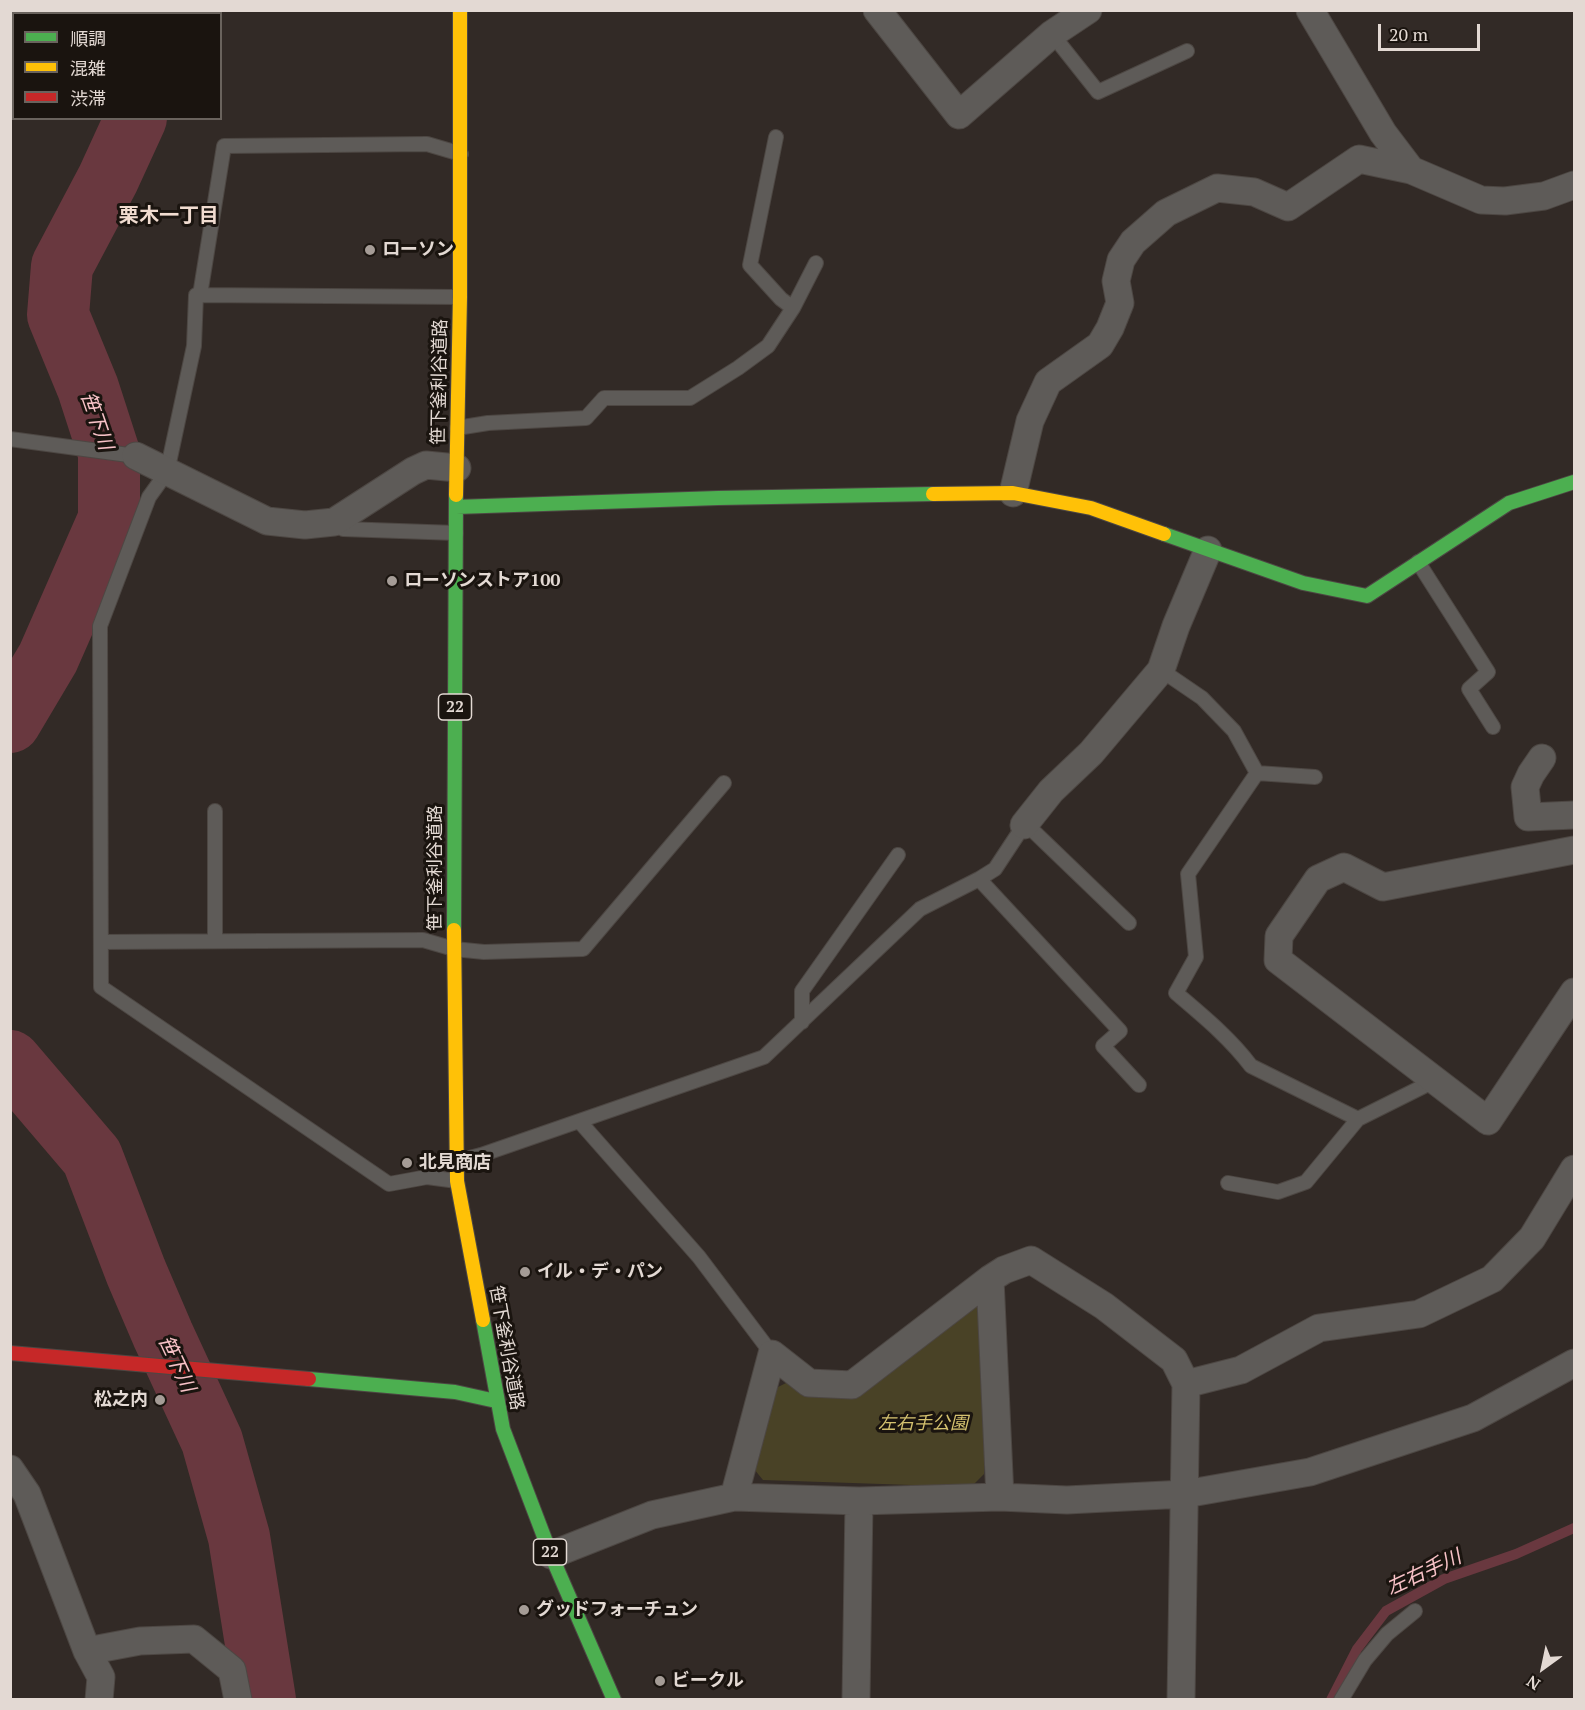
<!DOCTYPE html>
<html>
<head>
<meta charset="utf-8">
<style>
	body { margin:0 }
	#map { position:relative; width:1585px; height:1710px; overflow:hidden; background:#322a26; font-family:"PT Serif","Noto Sans JP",serif }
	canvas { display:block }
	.frame { position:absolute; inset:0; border:12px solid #e3d9d3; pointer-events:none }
	.legend { position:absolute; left:12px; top:12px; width:210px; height:108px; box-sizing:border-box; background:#1a140f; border:2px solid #6a635d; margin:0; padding:8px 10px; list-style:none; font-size:18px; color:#e3d9d3 }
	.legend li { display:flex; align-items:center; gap:12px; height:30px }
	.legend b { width:30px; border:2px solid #6a635d }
	.north { position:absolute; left:1513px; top:1638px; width:60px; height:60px; -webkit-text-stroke:4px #1a140f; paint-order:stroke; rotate:213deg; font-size:16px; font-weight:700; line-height:24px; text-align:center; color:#e3d9d3 }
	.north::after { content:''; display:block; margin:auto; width:21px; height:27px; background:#e3d9d3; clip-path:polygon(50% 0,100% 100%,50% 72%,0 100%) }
	.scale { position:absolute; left:1378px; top:24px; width:102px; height:27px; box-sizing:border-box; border:3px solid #e3d9d3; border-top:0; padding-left:8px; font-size:18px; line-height:21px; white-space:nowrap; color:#e3d9d3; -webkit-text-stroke:4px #1a140f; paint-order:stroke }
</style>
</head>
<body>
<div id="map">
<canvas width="1585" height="1710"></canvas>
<div class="frame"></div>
<ul class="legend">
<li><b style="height:8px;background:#4caf50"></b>順調</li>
<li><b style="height:8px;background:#ffc107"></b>混雑</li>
<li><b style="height:8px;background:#c62828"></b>渋滞</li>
</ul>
<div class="north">N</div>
<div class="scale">20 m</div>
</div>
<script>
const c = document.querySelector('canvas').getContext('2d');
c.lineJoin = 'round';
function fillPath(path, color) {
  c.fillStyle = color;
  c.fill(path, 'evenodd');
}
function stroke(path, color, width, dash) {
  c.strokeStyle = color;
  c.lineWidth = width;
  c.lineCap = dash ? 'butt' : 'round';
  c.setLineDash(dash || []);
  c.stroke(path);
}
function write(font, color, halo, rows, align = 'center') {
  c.font = font + ' "PT Serif","Noto Sans JP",serif';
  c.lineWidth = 6;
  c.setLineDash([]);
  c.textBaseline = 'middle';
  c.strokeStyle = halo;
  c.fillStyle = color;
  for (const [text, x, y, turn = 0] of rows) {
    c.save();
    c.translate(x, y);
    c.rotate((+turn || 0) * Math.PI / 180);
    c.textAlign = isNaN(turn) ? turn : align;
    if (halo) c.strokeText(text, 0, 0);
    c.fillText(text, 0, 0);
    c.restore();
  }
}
fillPath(new Path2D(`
	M972,1304L988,1312L984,1474L971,1487L763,1480L754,1469L774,1389L788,1382L803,1394L857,1398Z`), '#494226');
stroke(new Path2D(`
	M1331,1700L1357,1649L1386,1611L1444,1579L1516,1554L1574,1528`), '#69383f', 10);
stroke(new Path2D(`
	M156,10L157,14
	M10,722L48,658L109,519V453L88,388L58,315L62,266L108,179L136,118
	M10,1061L92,1157L136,1272L163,1335L212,1441L239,1537L265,1700`), '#69383f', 62);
const lane = new Path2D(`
	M1052,34L1098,92L1187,51
	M776,137L750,265L781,299L793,308
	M200,295L224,146L427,144L461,154
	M457,428L488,423L586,418L604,398H690L738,368L768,346L793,308L816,263
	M10,439L136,456
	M334,522L343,529L456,533
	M1418,562L1488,672L1469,689L1493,727
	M1161,670L1202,698L1234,731L1257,773L1188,874L1196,957L1176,993C1203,1016 1230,1038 1251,1066L1358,1119
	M1257,773L1315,777
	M215,811V941
	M1025,823L1129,923
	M979,879L1120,1031L1103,1046L1139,1085
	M101,942L423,940L454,949L484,952L583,949L724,783
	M802,1022V991L898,855
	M580,1122L699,1257L772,1354
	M458,1161L481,1155L764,1057L920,909L979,879L995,869L1024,825
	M457,1181L427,1177L389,1184L101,987L100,626L149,497L167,472L194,346L196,295L460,297
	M1228,1183L1278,1192L1306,1182L1358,1119L1434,1081
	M1341,1700L1365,1660L1387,1634L1415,1611`);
const street = new Path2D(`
	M877,10L959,115L1052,34L1088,10
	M1310,10L1383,133L1411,170L1481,200L1505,201L1544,196L1574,185
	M136,456L267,521L305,525L334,522L413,471L426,465L457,468
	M1013,493L1030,421L1048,382L1100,345L1110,328L1120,303L1116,281L1121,260L1133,242L1166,213L1217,188L1254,192L1288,207L1359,159L1411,170
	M1542,758L1531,774L1525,787L1528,817L1574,815
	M1024,825L1051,791L1091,753L1161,670L1176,626L1208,550
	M1574,850L1383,887L1344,867L1318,879L1279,936L1278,960L1488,1121L1574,992
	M990,1279L1000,1497
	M1186,1384L1241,1370L1319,1328L1419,1314L1492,1279L1532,1238L1574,1169
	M10,1469L27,1494L87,1651L101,1677L99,1700
	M734,1497L772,1354L809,1383L852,1385L990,1279L1004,1270L1031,1260L1104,1306L1174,1360L1186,1384L1181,1700
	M551,1555L652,1515L734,1497L859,1501L1000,1497L1067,1500L1185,1494L1310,1472L1473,1418L1574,1363
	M87,1651L140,1641L194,1639L232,1670L238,1700
	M856,1700L859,1501`);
const fast = new Path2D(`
	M456,507L718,498L933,494
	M1164,534L1303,583L1367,596L1509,503L1574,482
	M454,930L456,495
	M483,1320L503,1429L551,1555L614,1700
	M309,1379L455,1392L496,1401`);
const slow = new Path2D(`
	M933,494L1013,493L1091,508L1164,534
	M456,495L460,297V10
	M454,930L457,1181L483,1320`);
const jam = new Path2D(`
	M10,1353L309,1379`);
stroke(lane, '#4d4743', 16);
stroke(street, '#4d4743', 29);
stroke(fast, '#4d4743', 16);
stroke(slow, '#4d4743', 16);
stroke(jam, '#4d4743', 16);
stroke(lane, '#5e5b58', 14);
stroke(street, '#5e5b58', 27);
stroke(fast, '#4caf50', 14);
stroke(slow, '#ffc107', 14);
stroke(jam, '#c62828', 14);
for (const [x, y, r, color] of [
	[370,250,6,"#a59c96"],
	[392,581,6,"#a59c96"],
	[407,1163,6,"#a59c96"],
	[525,1272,6,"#a59c96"],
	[160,1400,6,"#a59c96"],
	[524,1610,6,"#a59c96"],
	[660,1681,6,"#a59c96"]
]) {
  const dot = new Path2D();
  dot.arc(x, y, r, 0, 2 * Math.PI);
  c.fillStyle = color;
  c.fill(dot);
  stroke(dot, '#1a140f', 2);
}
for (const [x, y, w] of [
	[455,707,33],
	[550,1552,33]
]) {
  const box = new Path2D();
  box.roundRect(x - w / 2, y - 13, w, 26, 4.5);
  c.fillStyle = '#1a140f';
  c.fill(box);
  stroke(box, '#e3d9d3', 1.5);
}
write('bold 16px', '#e3d9d3', null, [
	["22",455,707],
	["22",550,1552]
]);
write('bold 18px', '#e3d9d3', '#1a140f', [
	["ローソン",382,250],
	["ローソンストア100",404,581],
	["北見商店",419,1163],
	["イル・デ・パン",537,1272],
	["松之内",148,1400,"right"],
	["グッドフォーチュン",536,1610],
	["ビークル",672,1681]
], 'left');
write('18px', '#e3d9d3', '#1a140f', [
	["笹下釜利谷道路",440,382,-89],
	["笹下釜利谷道路",436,868,-90],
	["笹下釜利谷道路",506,1348,80]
]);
write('italic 18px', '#d4c16f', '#1a140f', [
	["左右手公園",923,1424]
]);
write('bold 20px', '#f1dcd0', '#1a140f', [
	["栗木一丁目",169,216]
]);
write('italic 20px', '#f8c2c7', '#1a140f', [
	["笹下川",96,421,71],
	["笹下川",176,1364,65],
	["左右手川",1424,1573,-25]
]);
</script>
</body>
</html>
